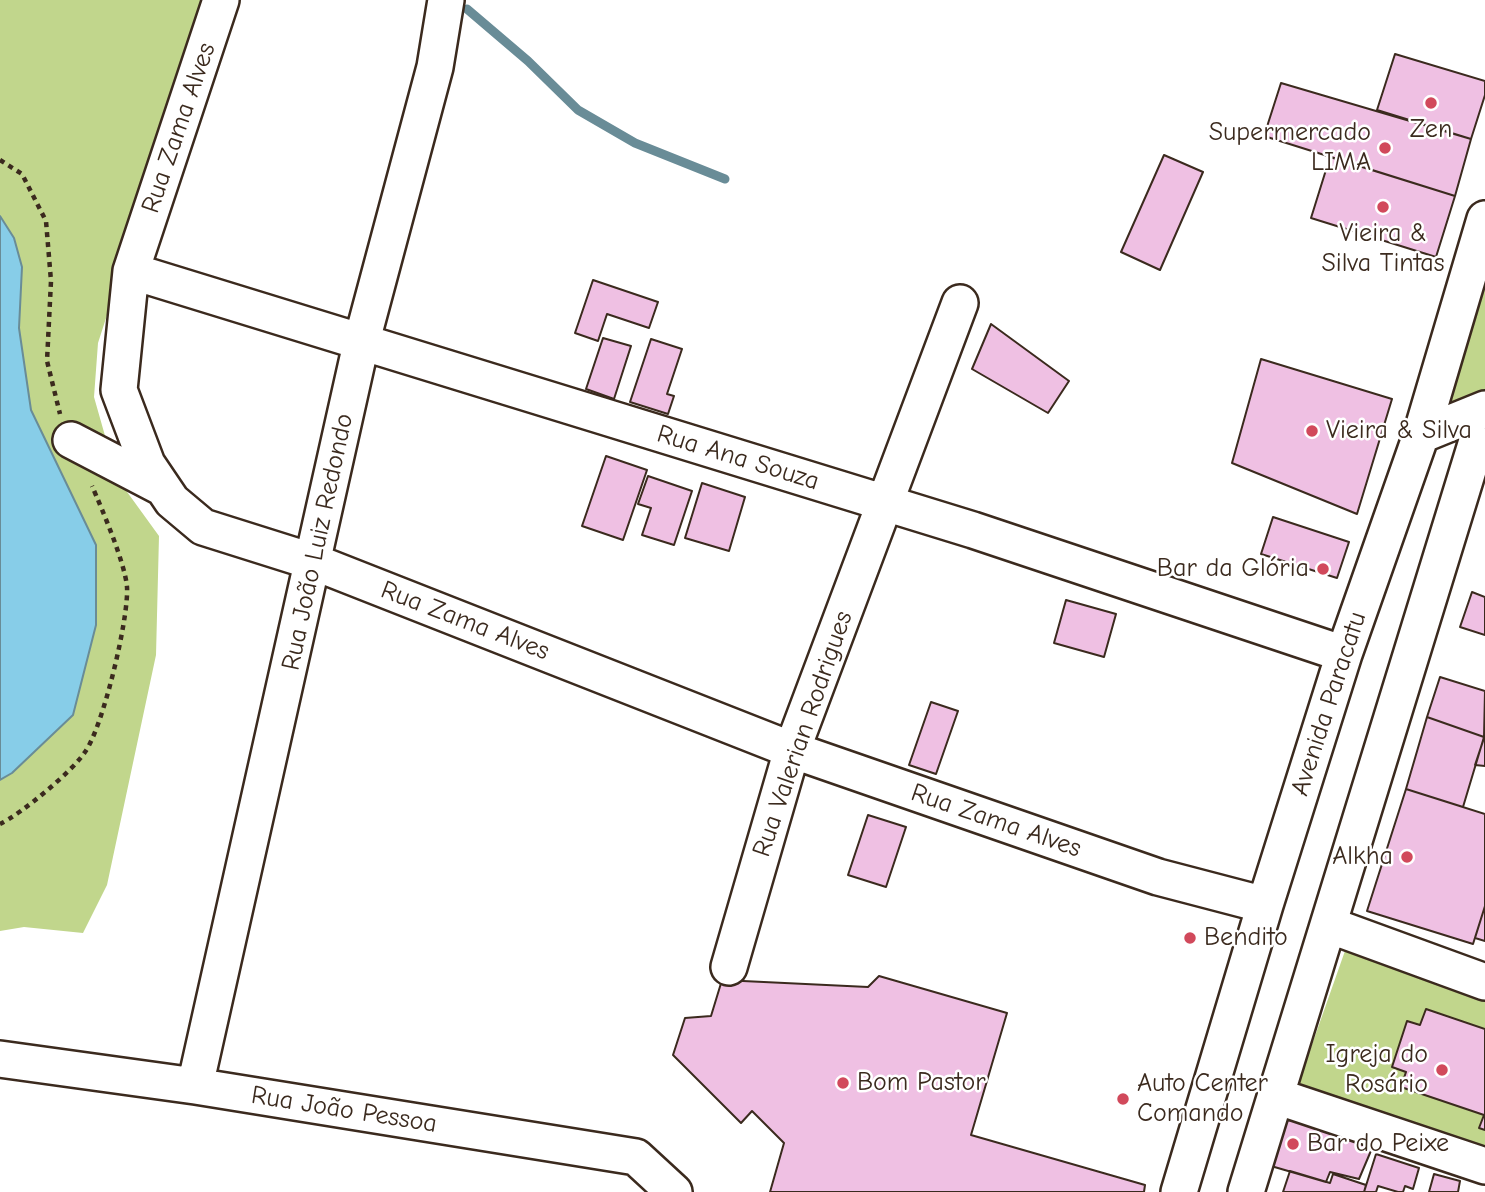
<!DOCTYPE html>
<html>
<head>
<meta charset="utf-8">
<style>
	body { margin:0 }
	canvas { display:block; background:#fff }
</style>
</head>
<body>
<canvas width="1485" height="1192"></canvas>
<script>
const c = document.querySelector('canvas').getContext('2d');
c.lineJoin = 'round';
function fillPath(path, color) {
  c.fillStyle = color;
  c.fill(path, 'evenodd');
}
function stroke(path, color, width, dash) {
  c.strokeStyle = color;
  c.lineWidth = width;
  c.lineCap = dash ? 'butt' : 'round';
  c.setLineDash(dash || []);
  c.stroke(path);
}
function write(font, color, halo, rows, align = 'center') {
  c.font = font + ' "Comic Neue",sans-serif';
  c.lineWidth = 5;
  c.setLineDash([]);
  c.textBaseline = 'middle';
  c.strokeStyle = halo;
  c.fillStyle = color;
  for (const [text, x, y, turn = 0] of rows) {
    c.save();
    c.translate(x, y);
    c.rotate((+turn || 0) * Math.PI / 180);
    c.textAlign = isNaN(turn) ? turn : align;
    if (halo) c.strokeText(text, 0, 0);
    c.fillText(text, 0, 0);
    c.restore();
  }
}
fillPath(new Path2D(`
	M0,0H204L165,135L98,343L94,397L117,478L159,536L156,655L107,885L83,933L24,927L0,931Z
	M1485,284V398L1445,416Z
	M1346,948L1485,995V1154L1296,1090Z`), '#c1d68c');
const water = new Path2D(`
	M0,216L14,238L22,267L19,328L31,410L96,545V625L73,715L12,773L0,780Z`);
fillPath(water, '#87cde8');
stroke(water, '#698c97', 2);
stroke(new Path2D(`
	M467,9L528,61L578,110L635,143L725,179`), '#698c97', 9);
const building = new Path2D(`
	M1395,54L1485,81V95L1471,139L1377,110Z
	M1281,83L1471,139L1455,196L1264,136Z
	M1164,155L1203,172L1160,270L1121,252Z
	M1330,157L1455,196L1436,257L1311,218Z
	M593,280L658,302L649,328L607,314L598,341L575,333Z
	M991,324L1069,381L1048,413L972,369Z
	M603,338L631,346L614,399L586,389Z
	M651,339L682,349L667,394L674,396L668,414L630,402Z
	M1261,359L1392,399L1357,514L1232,463Z
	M606,456L647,470L623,540L582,526Z
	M648,476L692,491L674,545L642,535L651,508L638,504Z
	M702,483L745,497L729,551L685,538Z
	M1273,517L1349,542L1337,578L1261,554Z
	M1472,592L1485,597V635L1460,627Z
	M1066,600L1116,614L1104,657L1054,643Z
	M1440,677L1485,691L1484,737L1427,717Z
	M931,702L958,711L936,774L909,765Z
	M1427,717L1484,737L1463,807L1406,789Z
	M1485,735V766L1475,765Z
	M1406,789L1485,814V906L1473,944L1367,911Z
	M868,815L906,827L886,887L848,875Z
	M1485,906V941L1475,938Z
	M879,976L1007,1013L971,1135L1145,1185L1144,1192H770L784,1143L752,1111L741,1123L673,1055L685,1018L711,1016L722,980L868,987Z
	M1426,1009L1485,1029V1130L1479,1128L1484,1115L1401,1087L1406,1072L1392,1067L1407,1021L1420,1025Z
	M1285,1120L1314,1122L1373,1146L1359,1179L1330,1172L1326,1182L1271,1166Z
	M1376,1154L1419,1168L1413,1189L1405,1186L1403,1192H1398L1378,1186L1376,1192H1364Z
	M1290,1171L1330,1183L1333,1174L1366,1185L1364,1192H1283Z
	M1434,1174L1460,1181L1458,1192H1429Z`);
fillPath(building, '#efc0e3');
stroke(building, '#3b2a1e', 2);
const minor = new Path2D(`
	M221,0L131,271L119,390L147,464L172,501L203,527L314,562L792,750L1158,877L1265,905
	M131,271L973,530L1344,654
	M1421,435L1485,409
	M71,440L163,488
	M1329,925L1485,982
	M729,967L792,750L960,303
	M0,1059L195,1086L636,1157L674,1192
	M195,1086L361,344L435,67L446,0
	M1276,1096L1485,1166
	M1179,1192L1265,905L1344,654L1421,435L1485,219
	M1246,1192L1485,415`);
stroke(minor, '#3b2a1e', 40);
stroke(new Path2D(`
	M0,160L22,174L46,221L51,281L47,361L60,414
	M0,824C21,814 73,771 85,752C103,727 129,618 127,587C125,563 102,509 92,486`), '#3b2a1e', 4.5, [5, 5]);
stroke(minor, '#fff', 35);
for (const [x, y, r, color] of [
	[1431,103,7,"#d1495b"],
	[1385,148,7,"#d1495b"],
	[1383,207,7,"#d1495b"],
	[1312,431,7,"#d1495b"],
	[1323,569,7,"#d1495b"],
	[1407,857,7,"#d1495b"],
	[1190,938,7,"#d1495b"],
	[1442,1070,7,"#d1495b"],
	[843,1083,7,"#d1495b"],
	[1123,1099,7,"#d1495b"],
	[1293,1144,7,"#d1495b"]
]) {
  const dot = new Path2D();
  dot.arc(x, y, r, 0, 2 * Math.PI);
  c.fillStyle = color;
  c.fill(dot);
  stroke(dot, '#fff', 2.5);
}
write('26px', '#3b2a1e', '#fff', [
	["Rua Zama Alves",179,128,-71],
	["Rua Ana Souza",738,458,17],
	["Rua João Luiz Redondo",318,542,-78],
	["Rua Zama Alves",465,621,21],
	["Avenida Paracatu",1329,704,-72],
	["Rua Valerian Rodrigues",803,734,-71],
	["Rua Zama Alves",996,821,19],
	["Rua João Pessoa",344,1110,9]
]);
write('26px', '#3b2a1e', '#fff', [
	["Zen",1431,130,"center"],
	["Supermercado",1371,133,"right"],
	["LIMA",1371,163,"right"],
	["Vieira &",1383,234,"center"],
	["Silva Tintas",1383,264,"center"],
	["Vieira & Silva",1326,431],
	["Bar da Glória",1309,569,"right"],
	["Alkha",1393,857,"right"],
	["Bendito",1204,938],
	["Igreja do",1428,1055,"right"],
	["Rosário",1428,1085,"right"],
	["Bom Pastor",857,1083],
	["Auto Center",1137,1084],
	["Comando",1137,1114],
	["Bar do Peixe",1307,1144]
], 'left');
</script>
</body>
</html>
